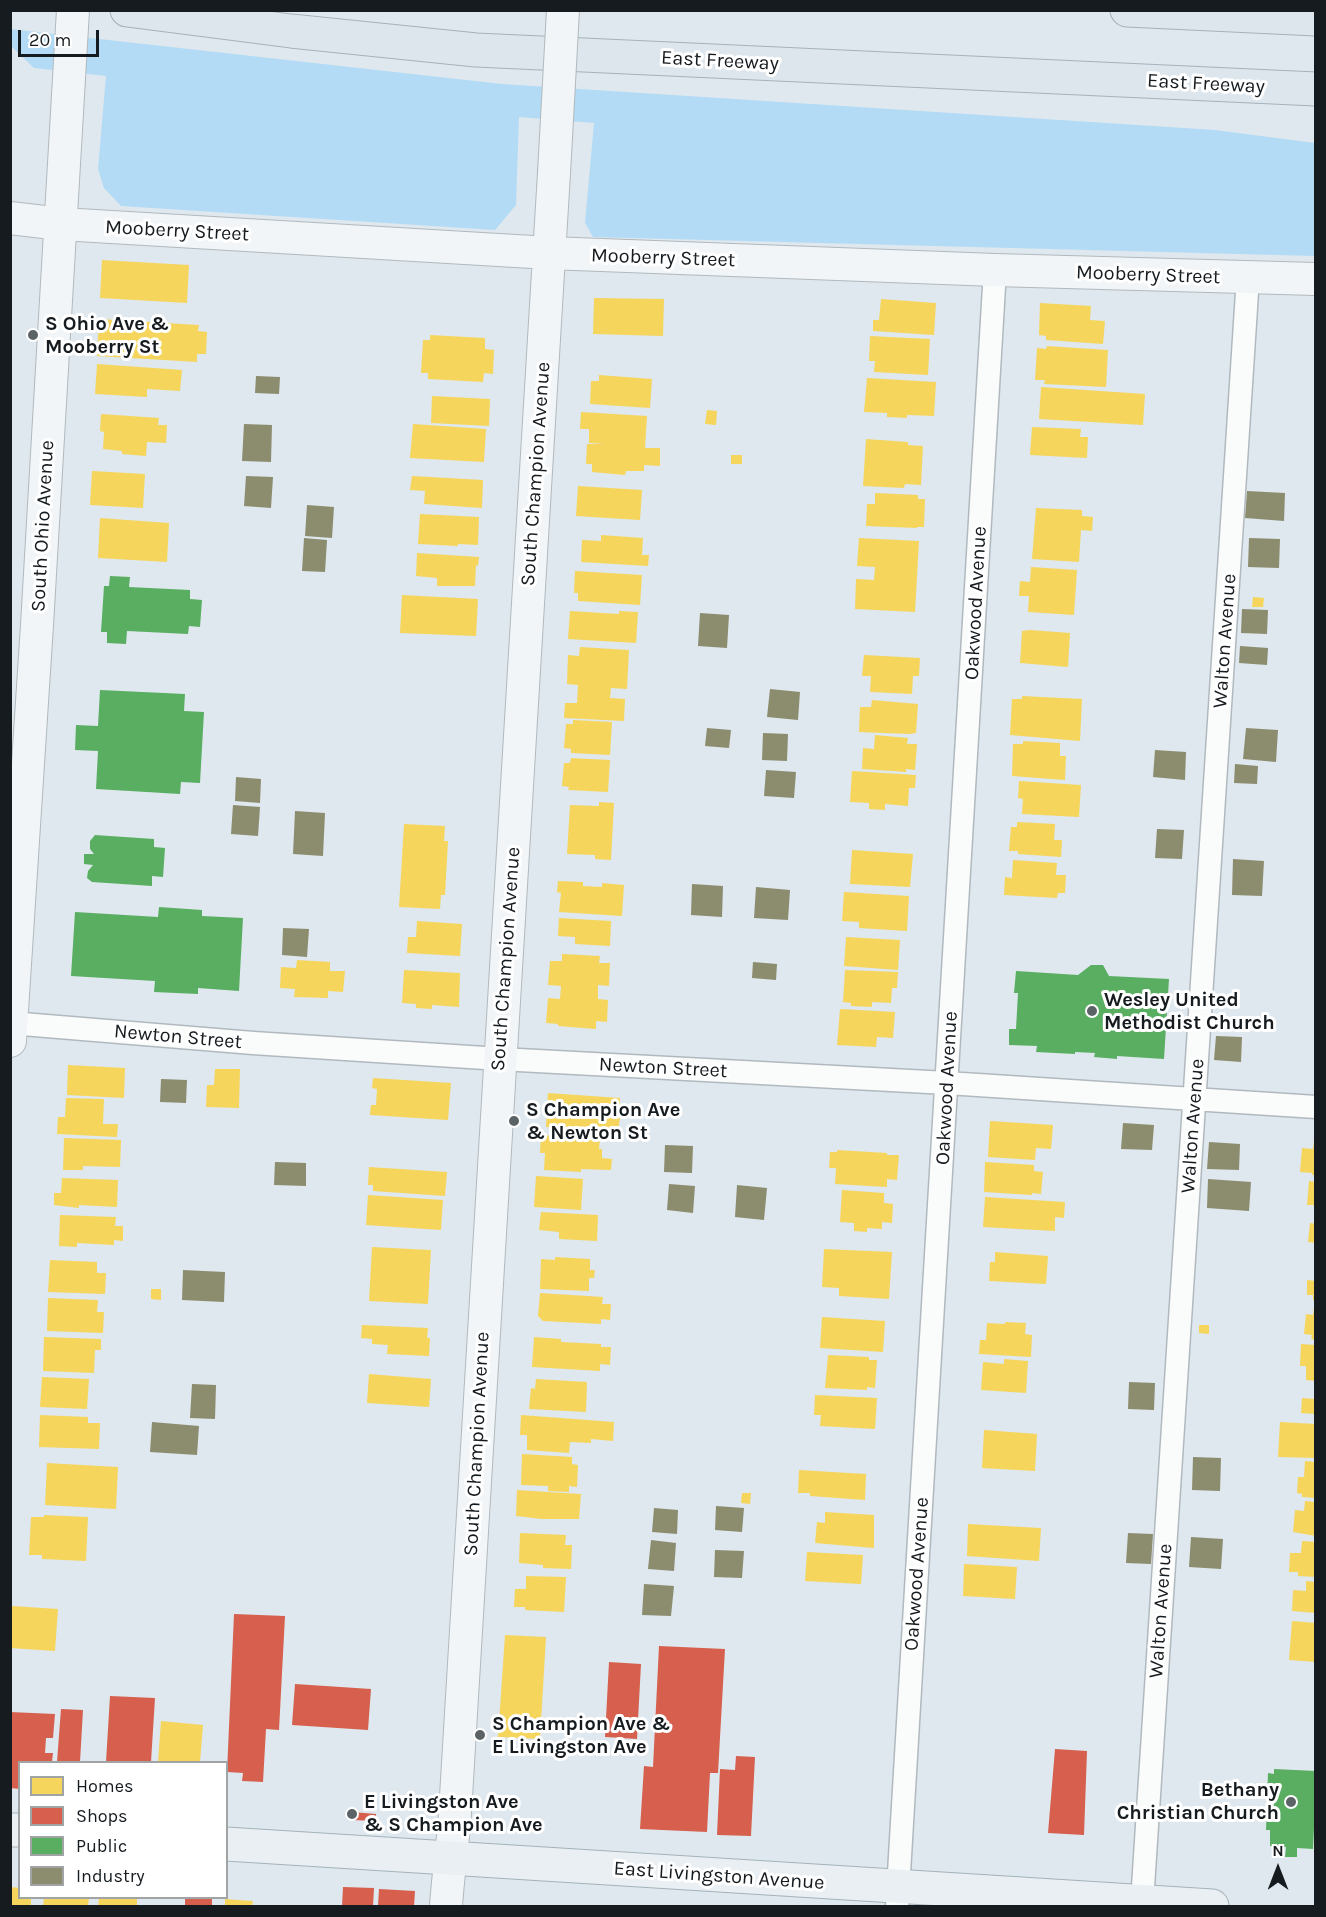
<!DOCTYPE html>
<html>
<head>
<meta charset="utf-8">
<style>
	body { margin:0 }
	#map { position:relative; width:1326px; height:1917px; overflow:hidden; background:#dee8ee; font-family:Karla,sans-serif }
	canvas { display:block }
	.frame { position:absolute; inset:0; border:12px solid #151b1f; pointer-events:none }
	.legend { position:absolute; left:18px; top:1761px; width:210px; height:138px; box-sizing:border-box; background:#fff; border:2px solid #a1a4a5; margin:0; padding:8px 10px; list-style:none; font-size:18px; color:#151b1f }
	.legend li { display:flex; align-items:center; gap:12px; height:30px }
	.legend b { width:30px; border:2px solid #a1a4a5 }
	.north { position:absolute; left:1248px; top:1839px; width:60px; height:60px; -webkit-text-stroke:4px #fff; paint-order:stroke; rotate:0deg; font-size:16px; font-weight:700; line-height:24px; text-align:center; color:#151b1f }
	.north::after { content:''; display:block; margin:auto; width:21px; height:27px; background:#151b1f; clip-path:polygon(50% 0,100% 100%,50% 72%,0 100%) }
	.scale { position:absolute; left:18px; top:30px; width:81px; height:27px; box-sizing:border-box; border:3px solid #151b1f; border-top:0; padding-left:8px; font-size:18px; line-height:21px; white-space:nowrap; color:#151b1f; -webkit-text-stroke:4px #fff; paint-order:stroke }
</style>
</head>
<body>
<div id="map">
<canvas width="1326" height="1917"></canvas>
<div class="frame"></div>
<ul class="legend">
<li><b style="height:16px;background:#f6d55c"></b>Homes</li>
<li><b style="height:16px;background:#d6604d"></b>Shops</li>
<li><b style="height:16px;background:#5aae61"></b>Public</li>
<li><b style="height:16px;background:#8c8c6e"></b>Industry</li>
</ul>
<div class="north">N</div>
<div class="scale">20 m</div>
</div>
<script>
const c = document.querySelector('canvas').getContext('2d');
c.lineJoin = 'round';
function fillPath(path, color) {
  c.fillStyle = color;
  c.fill(path, 'evenodd');
}
function stroke(path, color, width, dash) {
  c.strokeStyle = color;
  c.lineWidth = width;
  c.lineCap = dash ? 'butt' : 'round';
  c.setLineDash(dash || []);
  c.stroke(path);
}
function write(font, color, halo, rows, align = 'center') {
  c.font = font + ' Karla,sans-serif';
  c.lineWidth = 6;
  c.setLineDash([]);
  c.textBaseline = 'middle';
  c.strokeStyle = halo;
  c.fillStyle = color;
  for (const [text, x, y, turn = 0] of rows) {
    c.save();
    c.translate(x, y);
    c.rotate((+turn || 0) * Math.PI / 180);
    c.textAlign = isNaN(turn) ? turn : align;
    if (halo) c.strokeText(text, 0, 0);
    c.fillText(text, 0, 0);
    c.restore();
  }
}
fillPath(new Path2D(`
	M10,29L502,84L1215,130L1315,143V256L593,237L585,223L594,123L519,117L516,205L495,230L121,206L104,188L98,169L106,76L34,68L11,46Z`), '#b4dbf5');
fillPath(new Path2D(`
	M102,260L189,265L187,303L100,298Z
	M594,298L664,299L663,336L593,334Z
	M881,299L936,303L934,335L873,331V320H879Z
	M1040,303L1091,306L1090,320L1105,321L1103,344L1046,340V336L1039,335Z
	M99,319L199,325L198,331L207,332L206,354H197V362L97,356Z
	M430,335L485,338V349L494,350L493,374L484,373L483,382L428,379V373H421L423,340H430Z
	M870,336L930,339L928,375L874,372L875,361H869Z
	M1047,346L1108,350L1106,387L1044,384L1045,380H1035L1037,348L1046,349Z
	M97,364L182,370L180,391L147,389V397L95,394Z
	M599,375L652,379L650,408L590,404L591,381H599Z
	M867,378L936,382L934,416L907,415V418L887,417V413L864,412Z
	M1041,387L1145,394L1143,425L1039,419Z
	M432,396L490,399L489,426L431,423Z
	M707,410L717,411L716,425L705,424Z
	M581,412L647,416L645,448H660V466L644,465V471H626L625,475L592,472V464H586L587,444H605L589,443V429H580Z
	M101,414L159,418L158,425H167L166,443L147,442L146,456L122,454V451L103,449L104,432L100,431Z
	M413,424L486,429L484,462L410,458Z
	M1032,427L1081,429L1080,437H1088L1087,458L1030,455Z
	M866,439L908,442V445L923,446L921,485L905,484L904,488L863,486Z
	M731,455H742V464H731Z
	M92,471L145,474L143,508L90,505Z
	M412,476L483,480L482,508L424,504L425,491L410,490Z
	M578,486L642,490L640,520L576,516Z
	M875,493L918,495V499H925L924,527H917V528L866,526L867,504H875Z
	M1036,508L1082,510V516L1093,517L1092,531L1081,530L1079,562L1032,559Z
	M420,514L479,517L478,545L458,544V546L418,544Z
	M100,518L169,523L167,562L98,558Z
	M601,535L643,538L642,555H649L648,566L581,562L582,540L601,541Z
	M859,538L919,541L915,612L855,609L856,579L874,580L875,567L857,566Z
	M417,553L479,557L478,566L476,565L475,586H437V578L416,576Z
	M1031,567L1077,570L1074,615L1028,612L1029,596H1019L1020,581L1030,582Z
	M575,571L642,575L640,605L578,601V593H574Z
	M402,595L478,599L476,636L400,633Z
	M1253,597L1264,598L1263,607H1252Z
	M570,611L619,614V611L638,612L636,643L568,639Z
	M1030,630L1070,633L1068,667L1020,663L1022,631Z
	M580,647L629,650L627,689L611,688L610,698L625,699L624,721L564,718L565,703H577L578,685L567,684L568,655L579,656Z
	M864,655L920,658L919,676H913L912,694L870,692L871,676H862Z
	M1022,696L1082,699L1080,741L1010,735L1012,699H1022Z
	M872,700L918,704L916,733L909,734L859,732L860,707H871Z
	M573,720L612,722L610,755L571,753V749L564,748L566,724H573Z
	M875,735L908,738L907,744H917L915,770L906,769V772L862,769L863,748L874,749Z
	M1023,741L1060,743V756H1066L1065,780L1012,776L1013,744H1023Z
	M571,758L610,760L608,792L568,790L569,787L562,786L564,763H570Z
	M852,771L916,775L915,788H909L908,806L885,804V810L869,809V803L850,802Z
	M1019,781L1081,785L1079,817L1022,814L1023,799L1018,798Z
	M599,802L614,803L611,860L595,859V855L567,854L570,805L599,806Z
	M1017,822L1055,824L1054,840H1062L1061,857L1018,854V851H1009L1011,827H1017Z
	M404,824L445,826L444,841H448L445,895H441L440,909L399,907Z
	M852,850L913,854L910,887L850,884Z
	M1013,860L1057,863L1056,875H1066L1065,893H1058L1057,898L1004,895L1005,877L1012,878Z
	M558,881L583,882V886L602,887V883L624,885L622,916L559,912L561,893L557,892Z
	M844,892L909,896L907,931L859,928V922L842,921Z
	M559,918L611,921L610,946L575,944V937L558,936Z
	M417,921L462,924L460,956L407,953L408,937H416Z
	M846,937L900,940L898,970L844,966Z
	M562,954L600,956L599,963H610L609,986L598,985V999L608,1000L607,1022L596,1021V1029L558,1026V1024L546,1023L548,998L560,999L561,986L548,985L550,961H562Z
	M297,960L330,962V971H345L343,992L328,991V998L294,997L295,989L280,988L281,967L296,968Z
	M404,970L460,973L459,1007L432,1005V1009L416,1008V1004L402,1003Z
	M845,970L898,972L897,988H892L891,1003L872,1002V1007L851,1006V1003L843,1002Z
	M840,1009L895,1012L893,1038L877,1037L876,1047L837,1045Z
	M68,1065L125,1068L124,1098L67,1095Z
	M215,1069H240L239,1108L206,1107L207,1085H214Z
	M373,1078L451,1083L448,1120L370,1115L371,1105H376L377,1089L372,1088Z
	M548,1093L620,1098V1112H617V1118H620L618,1131L546,1127Z
	M66,1098L104,1099L103,1124H118L117,1137L57,1134L58,1117H65Z
	M990,1121L1053,1125L1051,1149L1036,1148L1035,1160L988,1157Z
	M541,1135L600,1138L599,1149H602V1158L612,1159L611,1170L581,1169V1172L544,1170L545,1153H540Z
	M64,1138L121,1140L120,1167L83,1166V1170H63Z
	M1314,1141H1316V1175H1312V1173L1300,1172L1302,1148L1313,1149Z
	M837,1150L887,1153V1155H899L897,1180L887,1179V1187L835,1184L836,1168H829L830,1152H837Z
	M985,1162L1034,1165V1171L1043,1172L1041,1194L1032,1193V1195L984,1192Z
	M369,1167L447,1172L445,1196L373,1191V1185H368Z
	M536,1176L583,1179L581,1210L534,1207Z
	M62,1178L118,1180L117,1207L79,1205V1208L54,1205V1193H61Z
	M1309,1181L1316,1182V1205H1307Z
	M842,1190L884,1193V1203L893,1204L892,1223L882,1222V1229L867,1228V1232L854,1231V1223L840,1222Z
	M368,1195L443,1200L441,1230L366,1225Z
	M985,1197L1065,1202L1064,1218L1055,1217V1231L983,1227Z
	M541,1212L598,1215L597,1241L559,1239V1232L539,1230Z
	M60,1215L116,1217L115,1226H123V1241L114,1240V1245L77,1243V1247L59,1246Z
	M1310,1223L1316,1224V1243L1308,1242Z
	M372,1247L431,1250L428,1304L369,1301Z
	M824,1249L892,1252L889,1299L839,1296V1288L822,1287Z
	M995,1252L1048,1256L1046,1284L989,1281L990,1262H995Z
	M555,1257L590,1259V1270H595L594,1278H589V1291L540,1289L541,1259L555,1260Z
	M50,1260L97,1262V1273H106L105,1294L48,1292Z
	M1307,1280L1316,1281V1300H1313V1295H1307Z
	M151,1289H161V1300L151,1299Z
	M540,1293L603,1297L602,1304H611L610,1320L601,1319V1324L543,1321L538,1316Z
	M48,1298L98,1300L97,1312H104L103,1333L47,1331Z
	M1314,1307H1316V1340L1311,1339L1312,1335L1304,1334L1306,1314L1313,1315Z
	M822,1317L885,1321L883,1352L820,1348Z
	M1005,1322L1026,1323L1025,1334L1032,1335L1031,1357L979,1354L980,1340H986L987,1323L1005,1324Z
	M362,1325L428,1328L427,1338H430L429,1356L387,1354L388,1345L372,1344V1339L361,1338Z
	M1199,1325H1209V1334L1199,1333Z
	M44,1337L101,1339V1350H95L94,1373L43,1371Z
	M534,1337L561,1339V1342L601,1344V1347H611L610,1365L600,1364V1371L532,1367Z
	M1301,1344L1316,1345V1381L1306,1380V1366H1300Z
	M828,1355L869,1357V1360H877L875,1388L867,1387V1390L825,1388Z
	M1004,1359L1028,1361L1026,1393L981,1390L983,1362L1004,1364Z
	M369,1374L431,1379L429,1407L367,1403Z
	M42,1377L89,1379L87,1409L40,1407Z
	M536,1379L587,1382L586,1412L529,1409L531,1388L535,1389Z
	M815,1395L877,1398L875,1429L820,1426L821,1415H814Z
	M1302,1398L1316,1399V1414L1301,1413Z
	M40,1415L88,1417V1423H100L99,1449L39,1447Z
	M521,1415L614,1422L613,1441L591,1439V1443L570,1442L569,1453L527,1450V1435H520Z
	M1280,1422L1316,1424V1458L1278,1457Z
	M984,1430L1037,1434L1035,1471L982,1468Z
	M522,1454L572,1457V1464L578,1465L577,1487L569,1486V1492L548,1491V1486L521,1485Z
	M1305,1461L1316,1462V1498L1302,1497V1494L1297,1493L1298,1477H1304Z
	M47,1463L118,1467L116,1509L45,1505Z
	M799,1470L866,1474L865,1500L810,1496V1493H798Z
	M517,1490L581,1494L579,1519H542L516,1516Z
	M742,1493H751L750,1504L741,1503Z
	M1305,1501L1316,1502V1536L1293,1532L1295,1510L1304,1511Z
	M825,1512L874,1515V1548L815,1543L817,1522L825,1523Z
	M44,1515L88,1517L86,1561L42,1559V1555H29L31,1517H44Z
	M968,1524L1041,1528L1039,1561L967,1556Z
	M520,1533L566,1535L565,1545H572L571,1569L543,1568V1565L519,1563Z
	M1302,1541L1316,1542V1577L1298,1576V1572H1289L1290,1553H1301Z
	M807,1552L863,1555L861,1584L805,1581Z
	M964,1564L1017,1567L1015,1599L963,1596Z
	M526,1576L566,1577L564,1612L525,1610V1607H514L515,1589H526Z
	M1306,1581L1316,1582V1613L1292,1611L1293,1590L1306,1591Z
	M12,1606L58,1609L55,1651L10,1648Z
	M1292,1621L1316,1623V1662L1289,1660Z
	M505,1635L546,1637L540,1739L498,1737Z
	M161,1721L203,1725L200,1762H158Z
	M10,1887L20,1888V1898H31V1906H10Z
	M44,1898H89L88,1906H43Z
	M99,1898H137V1906H98Z
	M225,1899L253,1901L252,1906H225Z`), '#f6d55c');
fillPath(new Path2D(`
	M234,1614L285,1616L279,1730L266,1729L263,1782L242,1781L243,1773L227,1772Z
	M659,1646L725,1649L718,1773H710L707,1832L640,1829L644,1766L653,1767Z
	M609,1662L641,1664L637,1739L605,1737Z
	M295,1684L371,1689L368,1730L292,1725Z
	M110,1696L155,1698L151,1762H106Z
	M61,1709L83,1710L80,1762H57Z
	M10,1712L55,1714L53,1738H46L45,1753H53L52,1762H20V1789L10,1788Z
	M1055,1749L1087,1751L1084,1835L1048,1833Z
	M736,1756L755,1757L751,1836L717,1835L720,1769L735,1770Z
	M352,1812L376,1814V1821L352,1820Z
	M343,1887L374,1888L373,1906H342Z
	M379,1889L415,1891L414,1906H378Z
	M185,1898H212V1906H185Z`), '#d6604d');
fillPath(new Path2D(`
	M110,576L130,577L129,587L190,590V599L202,600L200,627L189,626L188,634L127,631L126,644L107,643V632H101L104,586H109Z
	M100,690L185,694L184,711L204,712L200,783L181,782L180,794L96,789L98,751L75,750L76,725L98,726Z
	M95,835L154,839V847L165,848L163,877L152,876V886L92,882L87,878L88,871L93,865L84,864V854H94L90,849V841Z
	M159,907L202,910V916L243,918L239,991L198,988V994L154,992L155,981L71,976L75,912L158,917Z
	M1091,965H1103L1109,976L1169,979L1164,1059L1117,1056V1059L1094,1057L1095,1053L1075,1052V1054L1036,1052L1037,1046L1009,1045V1029H1016L1018,993H1014L1016,971L1078,975Z
	M1274,1769L1316,1771V1829H1314L1313,1849L1297,1848V1857H1285L1286,1847L1270,1846V1830H1266L1268,1773L1274,1774Z`), '#5aae61');
fillPath(new Path2D(`
	M256,376L280,377L279,394L255,393Z
	M244,424L272,425L271,462L242,461Z
	M246,476L273,477L271,508L244,506Z
	M1247,491L1285,493L1284,521L1245,518Z
	M307,505L334,507L332,538L305,536Z
	M304,538L327,540L325,572L302,571Z
	M1249,538L1280,539L1279,568L1248,567Z
	M1242,609L1268,610L1267,634L1241,633Z
	M700,613L729,615L727,648L698,646Z
	M1240,646L1268,648L1267,665L1239,663Z
	M770,689L800,692L798,720L767,717Z
	M707,728L731,730L729,748L705,746Z
	M1246,728L1278,730L1276,762L1243,759Z
	M763,733L788,734L787,761L762,760Z
	M1155,750L1186,752L1185,780L1153,777Z
	M1235,764L1258,766L1257,784L1234,783Z
	M766,770L796,772L794,798L764,796Z
	M236,777L261,779L260,803L235,801Z
	M233,805L260,807L258,836L231,834Z
	M295,811L325,813L323,856L293,854Z
	M1157,829L1184,830L1182,859L1155,858Z
	M1233,859L1264,861L1262,896L1232,895Z
	M692,884L723,886L722,917L691,915Z
	M756,887L790,890L788,920L754,918Z
	M283,928L309,929L307,957L282,955Z
	M753,962L777,964L776,980L752,978Z
	M1216,1036L1242,1037L1241,1062L1214,1060Z
	M161,1079L187,1080L186,1103L160,1102Z
	M1123,1123L1154,1125L1152,1150L1121,1149Z
	M1209,1142L1240,1144L1239,1170L1207,1169Z
	M665,1145L693,1146L692,1173L664,1172Z
	M275,1162L306,1163V1186L274,1185Z
	M1208,1179L1251,1182L1249,1211L1207,1208Z
	M669,1184L695,1186L693,1213L667,1210Z
	M737,1185L767,1188L764,1220L735,1217Z
	M183,1270L225,1272L224,1302L182,1300Z
	M1129,1382L1155,1383L1154,1410L1128,1409Z
	M192,1384L216,1385L215,1419L190,1418Z
	M152,1422L199,1426L197,1455L150,1452Z
	M1193,1457L1221,1458L1220,1491L1192,1490Z
	M716,1506L744,1508L742,1532L715,1530Z
	M654,1508L678,1510L677,1534L652,1532Z
	M1128,1533L1153,1534L1151,1564L1126,1563Z
	M1191,1537L1223,1539L1221,1569L1189,1567Z
	M651,1540L676,1543L674,1571L648,1569Z
	M715,1550L744,1551L742,1578L714,1577Z
	M644,1584L674,1586L671,1616L642,1615Z`), '#8c8c6e');
const street = new Path2D(`
	M10,1023L253,1043L500,1059L947,1083L1316,1107
	M1142,1902L1248,277
	M897,1906L995,270`);
const secondary = new Path2D(`
	M10,218L61,224L549,253L995,270L1316,279
	M10,1041L37,625L73,10
	M446,1906C448,1875 453,1844 455,1813L554,173`);
const primary = new Path2D(`
	M10,1830H20
	M226,1844L1212,1906`);
const highway = new Path2D(`
	M127,10L291,31L476,50L1316,89
	M1127,10L1316,19`);
stroke(street, '#b1b9be', 25);
stroke(secondary, '#b1b9be', 34);
stroke(primary, '#a5b2bb', 35);
stroke(highway, '#a5b2bb', 35);
stroke(street, '#fafcfc', 22);
stroke(secondary, '#f2f5f7', 32);
stroke(primary, '#e9eff3', 33);
stroke(highway, '#dde6ec', 33);
const secondaryBridge = new Path2D(`
	M554,173L563,10`);
stroke(secondaryBridge, '#b1b9be', 34, []);
stroke(secondaryBridge, '#f2f5f7', 32);
for (const [x, y, r, color] of [
	[33,335,6,"#5b6367"],
	[1092,1011,6,"#5b6367"],
	[514,1121,6,"#5b6367"],
	[480,1735,6,"#5b6367"],
	[1291,1802,6,"#5b6367"],
	[352,1814,6,"#5b6367"]
]) {
  const dot = new Path2D();
  dot.arc(x, y, r, 0, 2 * Math.PI);
  c.fillStyle = color;
  c.fill(dot);
  stroke(dot, '#fff', 2);
}
write('20px', '#151b1f', '#fff', [
	["East Freeway",720,61,3],
	["East Freeway",1206,84,3],
	["Mooberry Street",177,231,3],
	["Mooberry Street",663,258,2],
	["Mooberry Street",1148,275,2],
	["South Champion Avenue",536,474,-86],
	["South Ohio Avenue",43,526,-87],
	["Oakwood Avenue",976,603,-87],
	["Walton Avenue",1225,641,-86],
	["South Champion Avenue",506,959,-86],
	["Newton Street",178,1037,5],
	["Newton Street",663,1068,3],
	["Oakwood Avenue",947,1088,-87],
	["Walton Avenue",1193,1126,-86],
	["South Champion Avenue",477,1444,-87],
	["Oakwood Avenue",917,1574,-86],
	["Walton Avenue",1161,1611,-86],
	["East Livingston Avenue",719,1876,4]
]);
write('bold 20px', '#151b1f', '#fff', [
	["S Ohio Ave &",45,324],
	["Mooberry St",45,347],
	["Wesley United",1104,1000],
	["Methodist Church",1104,1023],
	["S Champion Ave",526,1110],
	["& Newton St",526,1133],
	["S Champion Ave &",492,1724],
	["E Livingston Ave",492,1747],
	["Bethany",1279,1790,"right"],
	["Christian Church",1279,1813,"right"],
	["E Livingston Ave",364,1802],
	["& S Champion Ave",364,1825]
], 'left');
</script>
</body>
</html>
